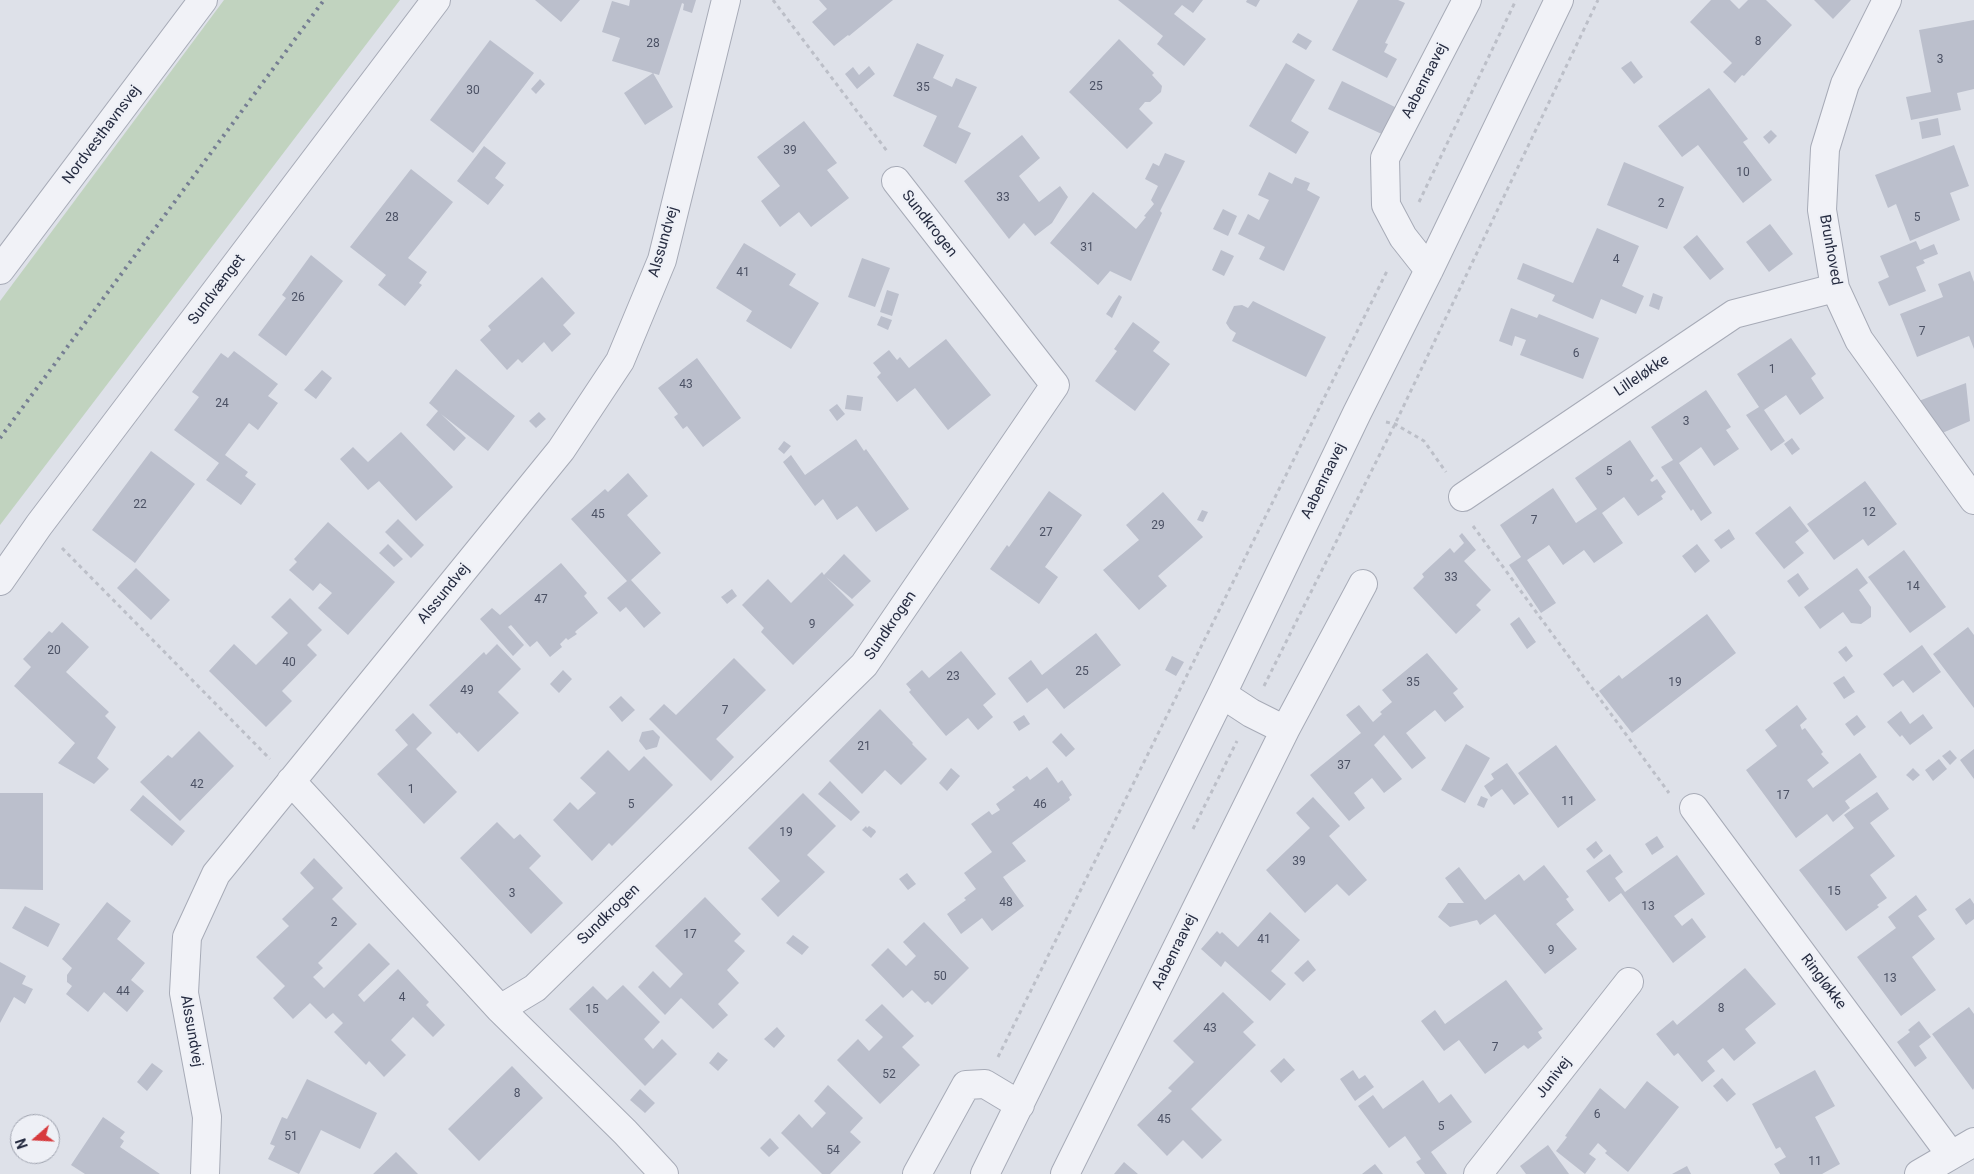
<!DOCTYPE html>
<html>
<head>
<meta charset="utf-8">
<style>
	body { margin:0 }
	#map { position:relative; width:1974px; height:1174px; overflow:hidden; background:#dee1e9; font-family:Roboto,sans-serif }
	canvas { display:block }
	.north { position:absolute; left:10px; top:1114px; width:50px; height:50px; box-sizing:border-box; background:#eef0f6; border:1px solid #9ea2ae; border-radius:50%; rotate:251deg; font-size:14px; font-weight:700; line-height:20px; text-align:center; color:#262c41 }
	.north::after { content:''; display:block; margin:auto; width:18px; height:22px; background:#d73a3d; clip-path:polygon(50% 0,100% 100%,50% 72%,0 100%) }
</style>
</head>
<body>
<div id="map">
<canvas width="1974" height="1174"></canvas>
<div class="north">N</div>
</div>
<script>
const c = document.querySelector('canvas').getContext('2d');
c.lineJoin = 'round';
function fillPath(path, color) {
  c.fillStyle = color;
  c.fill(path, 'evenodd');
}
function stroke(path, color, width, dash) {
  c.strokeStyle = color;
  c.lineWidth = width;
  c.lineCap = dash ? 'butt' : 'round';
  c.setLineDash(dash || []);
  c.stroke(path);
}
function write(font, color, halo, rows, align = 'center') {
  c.font = font + ' Roboto,sans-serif';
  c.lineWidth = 4.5;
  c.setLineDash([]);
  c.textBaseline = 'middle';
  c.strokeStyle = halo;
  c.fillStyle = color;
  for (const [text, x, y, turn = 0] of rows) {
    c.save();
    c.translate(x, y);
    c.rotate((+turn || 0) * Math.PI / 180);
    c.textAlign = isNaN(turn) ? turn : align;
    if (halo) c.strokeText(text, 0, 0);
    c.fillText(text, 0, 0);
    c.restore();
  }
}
fillPath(new Path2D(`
	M224,0H400L0,525V301Z`), '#c1d3bf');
fillPath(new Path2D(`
	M535,0H580L561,22Z
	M630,0H696L692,13L683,10L684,4L682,3L659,75L612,61L620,38L602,32L612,1L629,6Z
	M819,0H893L849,36L848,35L834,46L812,22L827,9Z
	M1118,0H1203L1193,13L1182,5L1174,14L1206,39L1184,66L1157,44L1163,36Z
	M1247,0H1260L1256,7L1246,2Z
	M1358,0H1398L1405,3L1385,43L1388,44L1384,52L1397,59L1387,78L1332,50Z
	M1711,0H1730L1739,9L1748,0H1766L1792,25L1744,76L1742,75L1735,83L1723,72L1732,63L1690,22Z
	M1814,0H1851L1833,19Z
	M1974,20V89L1957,93L1961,110L1911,120L1906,97L1931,92L1919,30Z
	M1298,33L1312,41L1306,50L1292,42Z
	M1119,39L1154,73L1152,75L1162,86L1161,92L1150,102H1145L1139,109L1153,123L1127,149L1069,92Z
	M490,40L534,73L473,153L430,120Z
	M917,43L944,55L933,78L952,87L956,78L977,87L958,127L971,133L956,164L923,146L937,116L893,96Z
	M1631,61L1643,77L1634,84L1621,68Z
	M1286,63L1315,80L1291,121L1309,132L1296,154L1249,126Z
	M869,66L875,74L857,89L845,74L853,67L859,75Z
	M653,73L673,107L645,125L624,93Z
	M540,79L545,84L536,94L531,89Z
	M1342,81L1399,109L1386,136L1328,109Z
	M1709,88L1748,139L1743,142L1772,180L1743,203L1698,145L1682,157L1658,126Z
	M1938,118L1941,135L1922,139L1919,122Z
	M804,121L837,163L827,170L849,198L811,227L799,212L780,227L761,201L780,186L757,157Z
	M1771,130L1777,136L1769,144L1763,137Z
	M1022,135L1040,158L1019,176L1039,202L1060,186L1068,197L1052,223L1035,236L1024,223L1009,239L964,181Z
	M1954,145L1969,186L1950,193L1960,220L1910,241L1896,204L1888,208L1875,175Z
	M484,146L506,163L495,178L504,185L488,205L457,181Z
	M1165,153L1185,161L1160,211L1162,213L1131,281L1110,271L1098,285L1050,243L1093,192L1136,229L1146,217L1144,216L1154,204L1151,200L1158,186L1145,179L1153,163L1159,166Z
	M1624,162L1684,187L1667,229L1607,205Z
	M411,169L453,202L408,258L427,272L419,283L422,285L405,306L378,285L386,275L350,247Z
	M1269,172L1292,184L1295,177L1310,183L1307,190L1320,197L1284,271L1259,259L1265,247L1238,234L1248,214L1259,220L1269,200L1258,195Z
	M1223,209L1237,216L1228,236L1213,229Z
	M1770,224L1793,254L1769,272L1746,242Z
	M1597,228L1639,246L1622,286L1644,296L1636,314L1601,299L1593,319L1552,301L1555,295L1517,279L1523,263L1573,283Z
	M1697,235L1724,269L1710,280L1683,247Z
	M1916,241L1920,250L1934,244L1938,254L1923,260L1925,263L1916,267L1926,291L1889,306L1878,282L1889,277L1880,256Z
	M744,243L796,274L789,285L819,303L791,349L746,321L752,311L716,288Z
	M1221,250L1234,256L1224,276L1212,270Z
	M311,255L343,281L286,356L258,335L286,298L282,295Z
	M862,258L890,268L875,307L848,297Z
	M1970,271L1974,282V349L1969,336L1917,357L1900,314L1943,297L1938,284Z
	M542,277L575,313L563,325L571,334L552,352L544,342L522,363L518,359L507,370L480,340L491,330L488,326Z
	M887,290L899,294L892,316L880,312Z
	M1653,293L1663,297L1659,310L1649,306Z
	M1119,295L1122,297L1112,318L1106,314Z
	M1253,301L1326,337L1306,377L1232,341L1236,333L1230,329L1226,323L1234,306L1242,305L1248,308Z
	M1511,308L1537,318L1539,314L1599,338L1583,379L1520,355L1526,340L1515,336L1512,346L1499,341Z
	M881,316L892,320L888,330L877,325Z
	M1133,322L1160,342L1153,351L1170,364L1135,411L1095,381L1117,351L1114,349Z
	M1791,338L1816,374L1811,378L1824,398L1800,415L1786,395L1764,410L1785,441L1771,451L1746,415L1759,407L1737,374Z
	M946,339L991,395L948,430L915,388L897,402L877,377L881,373L873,363L889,350L897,360L900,357L909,368Z
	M234,351L278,384L268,396L278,403L258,430L249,423L225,455L248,472L245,476L256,484L241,505L206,480L219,463L174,430L199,397L192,392L221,353L228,358Z
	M697,358L741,418L703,447L687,426L683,429L674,417L678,414L658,388Z
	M456,369L515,416L488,451L441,414L466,438L454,451L426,425L438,411L429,403Z
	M322,370L332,378L316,399L304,390Z
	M1966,383L1970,421L1940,434L1916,402Z
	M1706,390L1731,427L1726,430L1739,449L1714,466L1701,447L1679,463L1712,513L1701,521L1693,509L1691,511L1661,467L1673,460L1651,427Z
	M847,395L863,397L861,411L845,409Z
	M837,404L845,414L837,421L829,410Z
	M539,412L546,419L536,428L529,421Z
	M401,432L453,487L416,521L379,481L368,490L340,459L353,447L368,462Z
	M1792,438L1800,449L1792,455L1784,444Z
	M856,439L864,451L866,449L909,509L876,532L857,506L837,520L823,499L815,506L783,462L791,455L805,475Z
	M1630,440L1654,476L1650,480L1652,482L1657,479L1666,492L1661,496L1663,499L1638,516L1624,497L1602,513L1623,543L1594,563L1584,550L1563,565L1549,545L1527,560L1556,603L1541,613L1509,565L1521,557L1500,525L1553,488L1576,523L1597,509L1575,478Z
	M784,441L791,446L784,454L778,449Z
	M151,451L195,484L135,563L92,530Z
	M628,473L648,496L627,515L661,553L631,580L661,613L644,628L626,607L620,612L607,598L627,581L571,519L605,489L608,492Z
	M1865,481L1897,524L1868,546L1863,539L1834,560L1807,524Z
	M1049,491L1082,515L1045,567L1058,577L1039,604L990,569L1007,545L1009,547Z
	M1163,492L1203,537L1158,576L1167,586L1139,610L1103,570L1139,540L1126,525Z
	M1790,506L1809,531L1795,542L1804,553L1784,569L1755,533Z
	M1202,510L1208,512L1203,522L1197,520Z
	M398,519L424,545L411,558L385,532Z
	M328,522L395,582L348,635L318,608L332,593L320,583L313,591L289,570L297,562L294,559Z
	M1729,529L1735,539L1721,549L1714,540Z
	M1462,533L1476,550L1464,561L1491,590L1476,605L1481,610L1456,634L1413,588L1424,577L1422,574L1450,548L1454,553L1464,543L1459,536Z
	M388,544L403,559L394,567L379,553Z
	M1697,544L1710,561L1695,573L1682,556Z
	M1904,550L1946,607L1910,633L1868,577Z
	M844,554L871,581L852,599L826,577L854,605L793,665L761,632L764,628L742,605L768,579L791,603L822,572L824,575Z
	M561,563L587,593L584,596L598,613L577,630L575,632L577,634L568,640L566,638L560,644L562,647L550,657L537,641L530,647L511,625L508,627L524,645L513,656L480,619L492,608L500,615Z
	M136,568L170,600L151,620L117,588Z
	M1857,568L1868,583L1859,590L1871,607V617L1861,624L1851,623L1843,612L1820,629L1804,607Z
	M1798,573L1809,589L1799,597L1787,581Z
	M732,589L737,596L727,604L721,597Z
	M290,598L322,630L307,645L317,655L282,691L292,701L266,727L209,671L234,644L256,665L288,633L271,617Z
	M1707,614L1736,653L1632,733L1599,691L1619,675L1622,679Z
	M1519,617L1536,642L1527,649L1510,624Z
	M62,622L89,647L66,672L109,712L105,716L116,727L97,758L109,769L94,784L58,763L75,743L14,686L31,667L23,659L49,631L52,633Z
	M1968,627L1974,635V708L1933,654Z
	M1096,633L1121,665L1064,709L1047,688L1027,703L1008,678L1031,660L1042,675Z
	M497,644L521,669L498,692L519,713L478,752L459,732L457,734L429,705L484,652L486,655Z
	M1922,645L1941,672L1913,693L1903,680L1893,687L1883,674Z
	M1846,646L1853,656L1846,662L1838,652Z
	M961,651L996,694L983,705L993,717L978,730L968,718L946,736L909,692L911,690L906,684L922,670L929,678Z
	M1427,653L1458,689L1453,693L1464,707L1445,722L1435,710L1406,733L1426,758L1412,769L1384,735L1374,745L1402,779L1384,793L1372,778L1354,793L1365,808L1349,821L1310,775L1361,733L1346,715L1359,705L1373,722L1382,714L1380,712L1392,702L1382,690Z
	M1172,656L1184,662L1176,676L1165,670Z
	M734,658L766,690L716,739L734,757L711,781L649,719L664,704L676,715Z
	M563,670L572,679L559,693L550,684Z
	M1844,676L1855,692L1844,699L1833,683Z
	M621,696L635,710L622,722L609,707Z
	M1797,705L1807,719L1800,725L1802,730L1805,728L1823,752L1821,754L1829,763L1807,780L1813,788L1860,753L1877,777L1845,801L1850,808L1833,822L1827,814L1796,838L1746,770L1777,746L1765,730Z
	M880,709L913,743L912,744L927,759L901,785L885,770L862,794L829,761Z
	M1901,711L1910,724L1923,714L1933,728L1910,745L1902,735L1900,737L1887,722Z
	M413,713L432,733L416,749L457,792L424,824L377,774L408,745L395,730Z
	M1024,715L1030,724L1019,731L1013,722Z
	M1857,715L1866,727L1854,736L1845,724Z
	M653,730L660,737L657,747L646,750L639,741L642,732Z
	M199,731L234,766L180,821L140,782L168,755L172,758Z
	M1061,733L1075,749L1066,757L1052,742Z
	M1466,744L1490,758L1465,803L1441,790Z
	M1556,745L1596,800L1558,828L1518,773Z
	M1974,749V779L1960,760Z
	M608,750L629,771L644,756L673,785L612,846L609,843L592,861L553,820L570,802L578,810L596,793L580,778Z
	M1950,750L1957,758L1950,765L1942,756Z
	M1939,759L1947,769L1933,781L1925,770Z
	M1507,763L1529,794L1514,805L1502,789L1491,797L1484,786L1494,779L1491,774Z
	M1047,767L1058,783L1062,780L1072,795L1069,797L1070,800L1012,843L1026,861L1003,877L1024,906L992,931L982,918L961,934L947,914L966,900L964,898L976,889L964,873L992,852L971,824L989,811L992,815L1000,810L996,804L1015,790L1012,787L1027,776L1030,780Z
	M951,768L960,776L947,791L939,783Z
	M1913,768L1920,775L1913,781L1906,775Z
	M830,781L860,812L851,821L818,794Z
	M1877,792L1889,809L1870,823L1895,856L1870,875L1887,898L1877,905L1879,907L1846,931L1799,870L1854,828L1844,815Z
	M0,793H43V890L0,889Z
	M803,793L836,826L807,855L825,872L778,917L761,899L780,881L748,848Z
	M143,795L185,831L172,846L130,810Z
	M1481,796L1488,799L1484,808L1477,805Z
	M1313,797L1340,826L1329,836L1367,880L1349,896L1337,884L1305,913L1266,870L1310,828L1296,813Z
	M497,822L514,839L520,834L541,856L529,868L563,903L531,934L460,858Z
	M866,826L867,828L869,826L875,830L876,832L871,838L862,830Z
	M1657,836L1664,847L1652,855L1645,844Z
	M1596,841L1603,851L1594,859L1586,849Z
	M1610,854L1623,872L1615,878L1625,892L1677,855L1705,894L1674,916L1682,926L1692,918L1706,937L1673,963L1621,893L1609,902L1586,871Z
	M314,858L343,888L332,899L357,924L318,963L323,968L313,977L324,988L369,943L390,964L358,995L364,1002L398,969L429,1002L426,1005L445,1025L433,1037L413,1017L391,1040L406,1055L384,1077L369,1061L366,1065L334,1032L343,1023L333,1013L326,1019L310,1003L293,1019L273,998L285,986L256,957L289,926L282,919L314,888L300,873Z
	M1544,865L1569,897L1566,899L1574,910L1556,924L1577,949L1545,974L1495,914L1480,925L1477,920L1450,927L1438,917L1448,903H1464L1445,878L1459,867L1485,900L1519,874L1524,881Z
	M907,873L916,884L908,890L899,879Z
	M1916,895L1927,910L1918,916L1935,939L1912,957L1936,990L1901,1016L1857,957L1896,928L1888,917Z
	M705,897L741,934L734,941L745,951L727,970L739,983L718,1004L728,1015L713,1029L681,998L665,1015L638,987L653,971L670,988L683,974L655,946Z
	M1970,898L1974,904V919L1966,925L1955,909Z
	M107,902L131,921L117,939L145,963L131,980L144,991L127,1012L104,992L88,1012L66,994L72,986L67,982V975L72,968L62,959Z
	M25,906L60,924L48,947L12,928Z
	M1270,912L1300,940L1271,971L1286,984L1270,1001L1225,961L1221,967L1201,949L1217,931L1220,934L1222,932L1238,947Z
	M924,922L969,968L932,1005L928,1001L925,1003L912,990L903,998L871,965L888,948L906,966L916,956L903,942Z
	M793,935L809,947L802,955L786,943Z
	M1308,960L1316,970L1303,982L1294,973Z
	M0,962L26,976L22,984L33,989L25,1004L14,997L0,1023Z
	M1745,968L1776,1004L1745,1029L1756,1043L1734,1061L1723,1048L1707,1061L1715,1071L1702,1082L1678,1053L1674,1056L1656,1034L1673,1020L1677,1025Z
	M1506,980L1543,1029L1538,1032L1542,1038L1528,1049L1524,1045L1485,1074L1459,1040L1444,1051L1421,1021L1435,1010L1445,1024Z
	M623,985L660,1022L644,1039L653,1049L662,1039L677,1054L645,1086L569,1009L593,986L607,1000Z
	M1223,992L1254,1022L1243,1032L1256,1045L1191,1109L1222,1140L1202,1159L1183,1140L1167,1156L1137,1125L1172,1091L1168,1088L1194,1062L1173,1041Z
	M882,1004L914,1036L902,1047L920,1065L880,1104L837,1060L858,1039L869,1051L883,1037L865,1020Z
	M1969,1007L1974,1014V1088L1973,1090L1932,1034Z
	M1919,1021L1931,1037L1919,1046L1927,1058L1915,1067L1897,1042L1910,1032L1908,1030Z
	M777,1027L785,1036L774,1048L764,1039Z
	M718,1052L728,1060L718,1071L709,1063Z
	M1284,1058L1295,1070L1281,1083L1270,1071Z
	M152,1063L163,1071L147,1091L137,1082Z
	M512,1066L543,1098L479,1161L448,1129Z
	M1353,1070L1359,1079L1365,1075L1374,1087L1355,1101L1340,1079Z
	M1815,1070L1835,1106L1815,1117L1840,1164L1822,1174H1780L1774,1164L1786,1157L1780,1147L1776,1149L1752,1104Z
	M1722,1078L1736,1094L1727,1102L1713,1086Z
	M307,1079L377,1113L360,1149L321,1130L299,1174L268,1159L275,1146L270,1144L282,1117L287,1119Z
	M1423,1080L1439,1103L1451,1094L1472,1122L1431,1152L1447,1174H1425L1416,1162L1421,1159L1405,1136L1389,1148L1358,1106L1373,1095L1383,1109Z
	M1647,1081L1679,1107L1628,1172L1605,1153L1607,1151L1598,1143L1589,1154L1596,1159L1585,1174L1556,1151L1567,1137L1565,1136L1600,1088L1625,1109Z
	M828,1085L863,1118L850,1132L861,1142L830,1174H822L781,1133L799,1114L812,1128L826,1113L814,1101Z
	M640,1089L655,1103L645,1113L630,1100Z
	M103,1117L125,1132L120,1138L124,1141L120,1147L160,1174H85L71,1165Z
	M770,1138L779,1148L769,1157L760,1148Z
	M1548,1145L1569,1174H1526L1520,1166Z
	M396,1152L418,1174H373Z
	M1124,1162L1138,1174H1114Z
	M1375,1164L1383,1174H1362Z
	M1687,1166L1691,1174H1672Z`), '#bbbfcc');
const minor = new Path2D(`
	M1887,0L1845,84L1825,149L1822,210L1835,288L1859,340L1974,500
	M0,270L203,0
	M1429,270L1403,237L1386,205L1385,158L1467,0
	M1463,497L1734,314L1835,288
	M0,581L39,525L436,0
	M1222,694L1251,713L1285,730
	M291,781L500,1009L625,1132L664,1174
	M1694,808L1951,1155
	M500,1009L535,988L864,665L1055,385L896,181
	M205,1174L207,1117L184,993L187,937L216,874L561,450L620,361L662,260L726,0
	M917,1174L966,1085L985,1084L1020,1105
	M985,1174L1222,694L1357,413L1429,270L1559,0
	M1065,1174L1285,730L1363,584
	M1478,1174L1629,982
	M1919,1174L1974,1142`);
stroke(minor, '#a7abb7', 30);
stroke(new Path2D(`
	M773,0L887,151
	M1419,202L1516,0
	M1386,422L1395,424L1424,441L1446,472
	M1473,526L1669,793
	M62,548L270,759
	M1264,686L1395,424L1598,0
	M1193,829L1237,741
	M998,1057L1388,269`), '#bcbfc8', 3, [4, 4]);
stroke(minor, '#f1f2f7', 28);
stroke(new Path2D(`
	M0,438L324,0`), '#767e93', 4, [2.5, 5]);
write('12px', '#4b5164', null, [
	["8",1758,42],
	["28",653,44],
	["3",1940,60],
	["25",1096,87],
	["35",923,88],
	["30",473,91],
	["39",790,151],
	["10",1743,173],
	["33",1003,198],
	["2",1661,204],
	["28",392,218],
	["5",1917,218],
	["31",1087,248],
	["4",1616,260],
	["41",743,273],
	["26",298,298],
	["7",1922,332],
	["6",1576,354],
	["1",1772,370],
	["43",686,385],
	["24",222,404],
	["3",1686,422],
	["5",1609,472],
	["22",140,505],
	["12",1869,513],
	["45",598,515],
	["7",1534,521],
	["29",1158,526],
	["27",1046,533],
	["33",1451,578],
	["14",1913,587],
	["47",541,600],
	["9",812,625],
	["20",54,651],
	["40",289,663],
	["25",1082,672],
	["23",953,677],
	["35",1413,683],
	["19",1675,683],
	["49",467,691],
	["7",725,711],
	["21",864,747],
	["37",1344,766],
	["42",197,785],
	["1",411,790],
	["17",1783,796],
	["11",1568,802],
	["5",631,805],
	["46",1040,805],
	["19",786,833],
	["39",1299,862],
	["15",1834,892],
	["3",512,894],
	["48",1006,903],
	["13",1648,907],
	["2",334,923],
	["17",690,935],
	["41",1264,940],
	["9",1551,951],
	["50",940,977],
	["13",1890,979],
	["44",123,992],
	["4",402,998],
	["8",1721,1009],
	["15",592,1010],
	["43",1210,1029],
	["7",1495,1048],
	["52",889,1075],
	["8",517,1094],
	["6",1597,1115],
	["45",1164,1120],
	["5",1441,1127],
	["51",291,1137],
	["54",833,1151],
	["11",1815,1162]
]);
write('15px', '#262c41', '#eef0f6', [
	["Aabenraavej",1425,81,-63],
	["Nordvesthavnsvej",102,135,-53],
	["Sundkrogen",929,224,52],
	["Alssundvej",664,242,-74],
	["Brunhoved",1830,250,80],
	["Sundvænget",217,290,-53],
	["Lilleløkke",1642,376,-34],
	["Aabenraavej",1324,481,-64],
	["Alssundvej",444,594,-51],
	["Sundkrogen",891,626,-56],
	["Sundkrogen",609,915,-44],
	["Aabenraavej",1175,952,-64],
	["Ringløkke",1823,982,53],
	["Alssundvej",191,1031,80],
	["Junivej",1554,1078,-52]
]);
</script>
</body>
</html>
